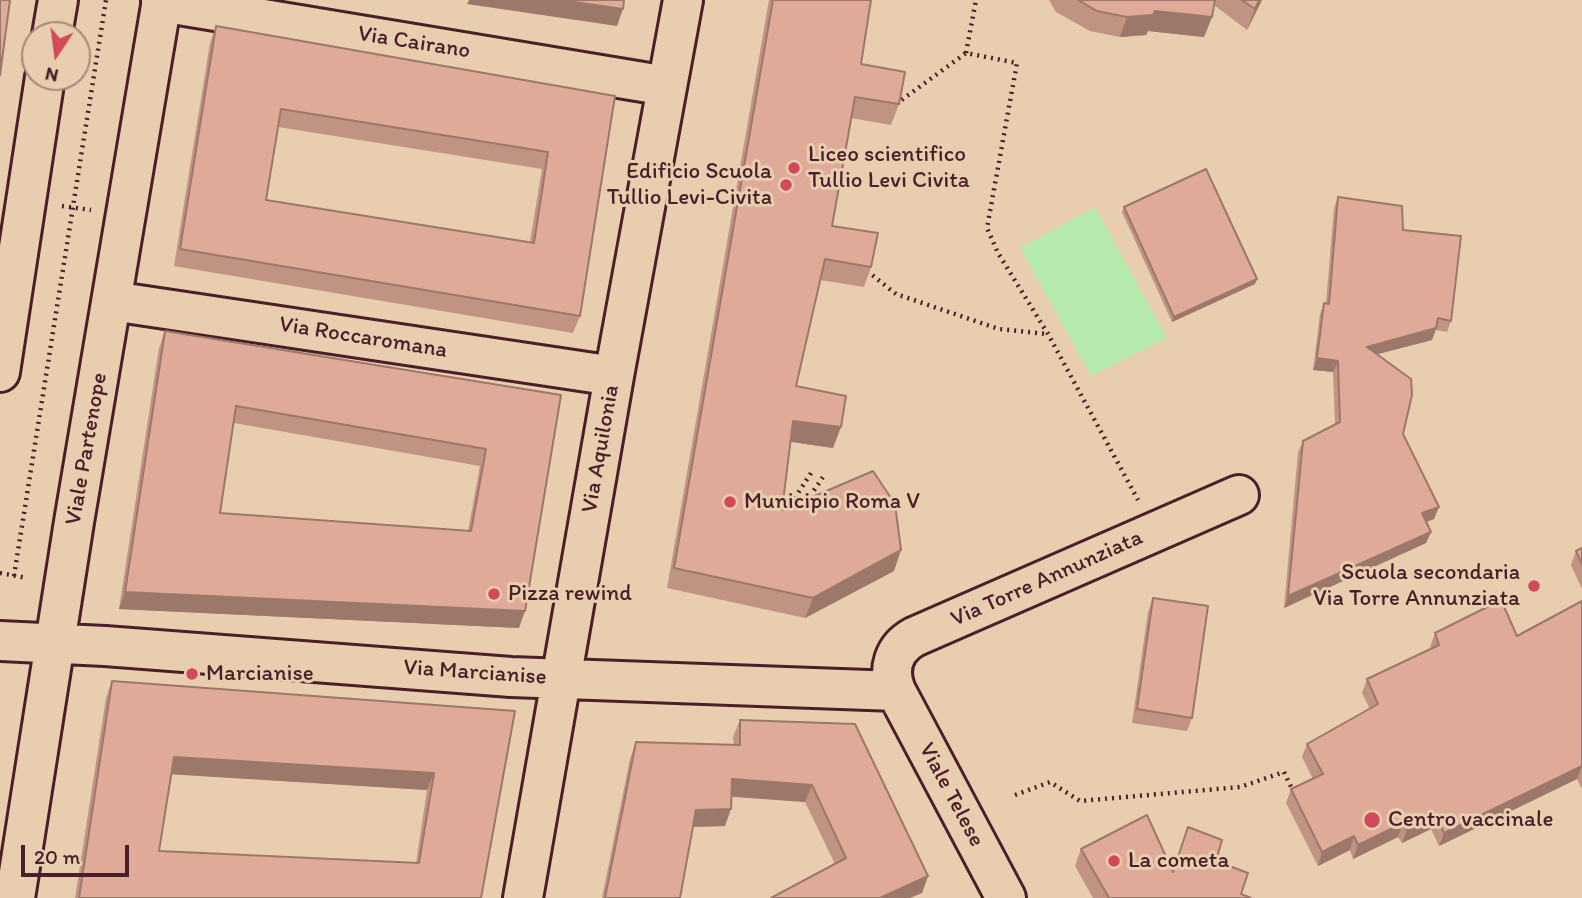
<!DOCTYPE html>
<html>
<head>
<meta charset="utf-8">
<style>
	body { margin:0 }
	#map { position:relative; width:1582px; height:898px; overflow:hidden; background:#e8cdaf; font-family:Itim,sans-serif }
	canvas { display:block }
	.north { position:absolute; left:21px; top:21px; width:70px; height:70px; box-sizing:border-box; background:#e8cdaf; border:2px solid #a9877a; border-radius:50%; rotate:193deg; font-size:19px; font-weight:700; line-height:28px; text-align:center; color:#4a1f2b }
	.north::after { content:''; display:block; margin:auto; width:24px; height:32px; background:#d1495b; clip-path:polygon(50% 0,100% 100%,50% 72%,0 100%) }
	.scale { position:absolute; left:21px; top:845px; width:108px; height:32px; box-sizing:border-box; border:4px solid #4a1f2b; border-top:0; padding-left:9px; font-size:21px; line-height:24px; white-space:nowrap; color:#4a1f2b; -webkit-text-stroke:5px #e8cdaf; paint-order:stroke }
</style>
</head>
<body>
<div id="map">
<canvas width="1582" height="898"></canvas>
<div class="north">N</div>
<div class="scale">20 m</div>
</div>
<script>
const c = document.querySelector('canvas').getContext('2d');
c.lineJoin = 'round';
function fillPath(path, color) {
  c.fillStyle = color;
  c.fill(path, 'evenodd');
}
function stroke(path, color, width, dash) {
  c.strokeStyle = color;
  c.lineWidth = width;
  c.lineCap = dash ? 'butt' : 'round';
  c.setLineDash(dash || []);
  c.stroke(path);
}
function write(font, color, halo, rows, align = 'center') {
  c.font = font + ' Itim,sans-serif';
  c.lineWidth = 6;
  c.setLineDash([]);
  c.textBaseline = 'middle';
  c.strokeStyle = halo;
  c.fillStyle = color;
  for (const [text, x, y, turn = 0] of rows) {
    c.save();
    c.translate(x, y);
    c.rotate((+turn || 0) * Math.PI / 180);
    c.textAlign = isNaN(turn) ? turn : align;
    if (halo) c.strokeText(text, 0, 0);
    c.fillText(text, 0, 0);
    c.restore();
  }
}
fillPath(new Path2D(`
	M1095,207L1167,338L1091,376L1020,248Z`), '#b5eaac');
const minor = new Path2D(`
	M161,2L667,86
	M52,35L58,0
	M112,301L614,376
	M0,372L45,77
	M0,641L105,646L511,677L896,691
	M15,898L74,522L162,0
	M523,898L614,376L683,0
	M1006,898L896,691C887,669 894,648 914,637L1239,495`);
stroke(minor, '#4a1f2b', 44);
stroke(new Path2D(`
	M966,53L976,0
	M896,104L966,53L1017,63L987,228L998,253L1048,334L1138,500
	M62,206L91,210
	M867,271L896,294L999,329L1047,334
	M806,502L823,477
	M787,510L813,470
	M0,573L27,578
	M14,576L106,0
	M1015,795L1050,782L1080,801L1240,787L1284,772L1294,793`), '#4a1f2b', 4.5, [2, 5]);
stroke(minor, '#e8cdaf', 38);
fillPath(new Path2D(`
	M769,0H871L861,64L899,104L891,125L851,118L832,226L871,267L864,287L820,280L796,386L833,448L791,442L782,510L894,571L805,618L667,588Z
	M1049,0H1262L1247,30L1214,5L1212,17L1204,37L1148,31L1146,35L1120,37L1090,31L1056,12Z
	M216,26L615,96L580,316L573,333L174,266L210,43ZM278,127L542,169L530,242L266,200Z
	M1338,197L1403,230L1451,321L1447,332L1436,330L1432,340L1377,354L1403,434L1439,507L1434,519L1426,522L1431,532L1426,543L1284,608L1298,452L1303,441L1335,424L1333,372L1313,370L1320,314L1324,303H1326L1334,208Z
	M1124,207L1255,284L1172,322L1122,212Z
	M165,331L561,395L519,628L119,609L159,348ZM234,423L480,466L468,531L220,513Z
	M1582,548V589L1571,565L1576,551Z
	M1153,598L1192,718L1187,731L1132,723L1148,612Z
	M1582,601V789L1577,779L1439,846L1431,829L1402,843L1398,837L1353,859L1350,850L1318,866L1286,803L1291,789L1313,779L1302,757L1307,744L1370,709L1362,693L1367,679L1431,648L1430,647L1435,633L1517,636Z
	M112,681L515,711L481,898H75L106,698ZM171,774L427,790L416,863L159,851Z
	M740,720L928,876L922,893L835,864L805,802L732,797L725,826L693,827L680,898H602L630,759L636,742L734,745L733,737Z
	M1081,849L1173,872L1216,861L1241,894L1251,898H1093L1075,866Z`), '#c09383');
fillPath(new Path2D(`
	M469,0H560L623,9L617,26L467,4Z
	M1259,0H1262L1247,30L1255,9Z
	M1155,11L1212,17L1204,37L1148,31L1146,35L1120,37L1127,17Z
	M1257,279L1255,284L1172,322L1174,317Z
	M1436,328L1432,340L1363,358L1367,347Z
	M1317,358L1338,361L1333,372L1313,370Z
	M793,421L841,427L833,448L786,441Z
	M1439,507L1434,519L1418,525L1422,513Z
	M1431,532L1426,543L1284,608L1288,596Z
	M901,550L894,571L805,618L813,598Z
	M125,592L525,611L519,628L119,609Z
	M174,757L434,773L427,790L167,774Z
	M1582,766L1577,779L1439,846L1444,833Z
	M732,779L812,785L805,802L726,796Z
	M731,809L725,826L690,827L696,810Z
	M1436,816L1431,829L1402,843L1407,830Z
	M1403,823L1398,837L1353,859L1358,845Z
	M1354,836L1350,850L1318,866L1322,852Z
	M928,876L922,893L910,898H880Z`), '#9c786a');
const building = new Path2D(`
	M0,0H10L0,75Z
	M560,0H624L623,9Z
	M773,0H871L861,64L905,72L899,104L855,97L832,226L878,233L871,267L825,259L796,386L846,396L841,427L793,421L782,510L873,471L895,504L901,550L813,598L674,568Z
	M1078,0H1215L1212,17L1155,11L1153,15L1127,17L1097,11Z
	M1242,0H1259L1255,9Z
	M216,26L615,96L580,316L180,249ZM281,109L548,152L534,243L266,200Z
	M1206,169L1257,279L1174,317L1124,207Z
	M1338,197L1402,206L1403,230L1461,236L1451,321L1438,318L1436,328L1367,347L1411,379L1412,395L1403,434L1439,507L1422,513L1431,532L1288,596L1303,441L1340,422L1338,361L1317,358L1324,303L1329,304Z
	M165,331L561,395L525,611L125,592ZM236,406L486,449L471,531L220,513Z
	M1582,548V564L1576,551Z
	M1153,598L1208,606L1192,718L1137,709Z
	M1501,600L1517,636L1582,601V766L1444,833L1436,816L1407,830L1403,823L1358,845L1354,836L1322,852L1291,789L1323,774L1307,744L1378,704L1367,679L1439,645L1435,633Z
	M112,681L515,711L481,898H79ZM174,757L434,773L419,863L159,851Z
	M740,720L855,724L928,876L880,898H771L846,858L812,785L732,779L731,809L696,810L680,898H605L636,742L740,745Z
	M1147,815L1173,872L1188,827L1222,840L1216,861L1248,873L1241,894L1251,898H1109L1081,849Z`);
fillPath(building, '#dfab98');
stroke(building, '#9c786a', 2);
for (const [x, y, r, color] of [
	[794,168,7,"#d1495b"],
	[786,185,7,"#d1495b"],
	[730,502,7,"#d1495b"],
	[1534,586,7,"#d1495b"],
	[494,594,7,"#d1495b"],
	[192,674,7,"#d1495b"],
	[1372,820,9,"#d1495b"],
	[1114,861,7,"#d1495b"]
]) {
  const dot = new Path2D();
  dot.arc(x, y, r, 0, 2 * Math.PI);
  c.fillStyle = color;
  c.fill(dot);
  stroke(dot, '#e8cdaf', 2.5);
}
write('23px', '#4a1f2b', '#e8cdaf', [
	["Via Cairano",414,43,9],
	["Via Roccaromana",363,338,9],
	["Viale Partenope",87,449,-80],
	["Via Aquilonia",601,449,-80],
	["Via Torre Annunziata",1047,579,-24],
	["Via Marcianise",475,673,4],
	["Viale Telese",951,795,62]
]);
write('23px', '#4a1f2b', '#e8cdaf', [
	["Liceo scientifico",808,155],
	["Tullio Levi Civita",808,181],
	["Edificio Scuola",772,172,"right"],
	["Tullio Levi-Civita",772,198,"right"],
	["Municipio Roma V",744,502],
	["Scuola secondaria",1520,573,"right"],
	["Via Torre Annunziata",1520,599,"right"],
	["Pizza rewind",508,594],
	["Marcianise",206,674],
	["Centro vaccinale",1388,820],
	["La cometa",1128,861]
], 'left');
</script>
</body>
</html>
